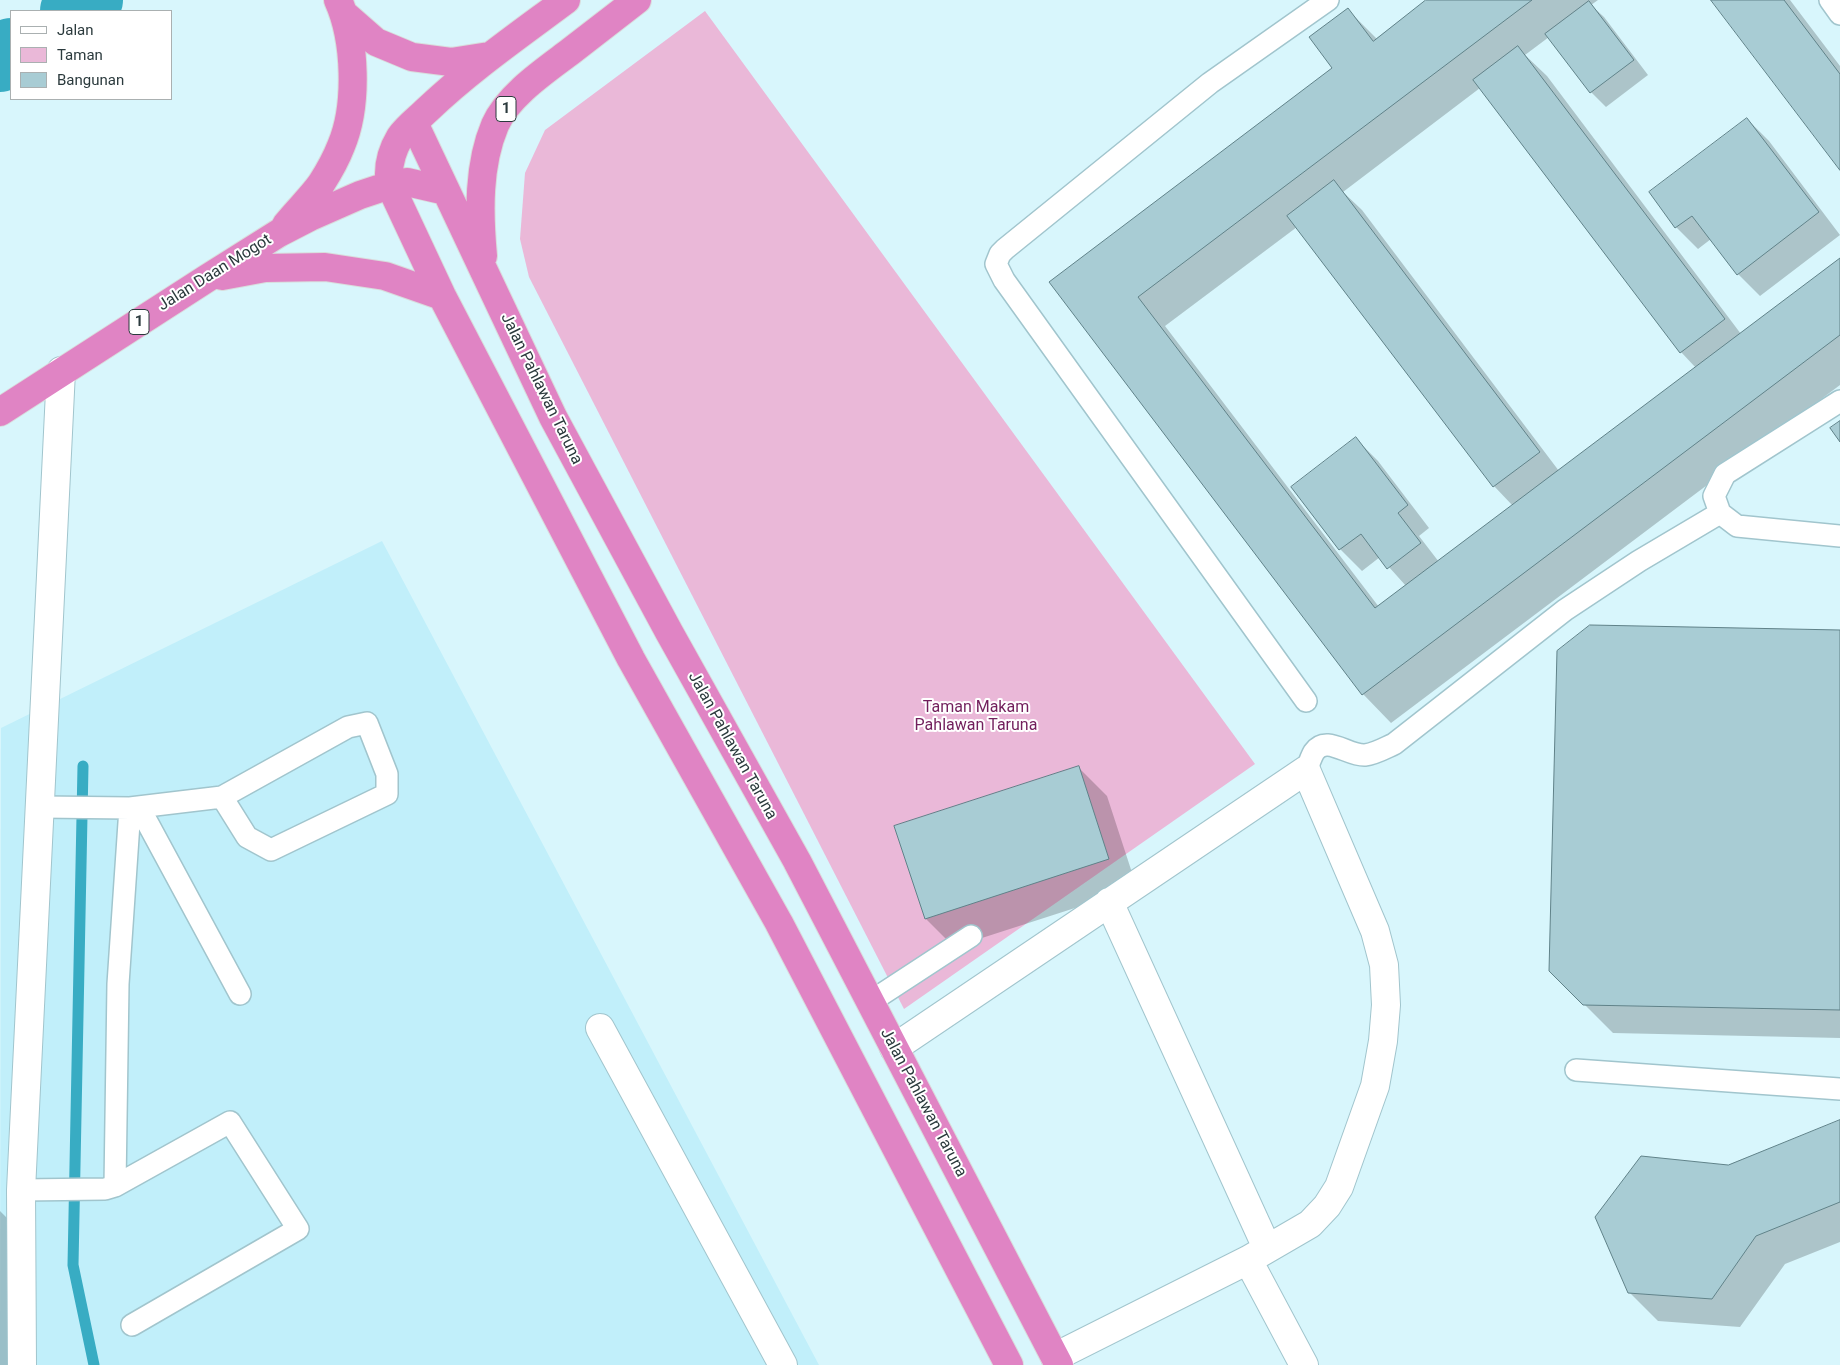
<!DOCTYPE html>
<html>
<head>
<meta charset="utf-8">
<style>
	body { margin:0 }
	#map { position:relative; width:1840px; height:1365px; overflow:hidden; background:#d8f6fc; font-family:Roboto,sans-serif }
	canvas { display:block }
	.legend { position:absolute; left:10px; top:10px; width:162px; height:90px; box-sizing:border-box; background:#fff; border:1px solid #aab0b1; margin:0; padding:6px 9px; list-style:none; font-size:15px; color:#2b3a3d }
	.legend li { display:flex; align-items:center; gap:10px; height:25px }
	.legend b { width:25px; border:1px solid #aab0b1 }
</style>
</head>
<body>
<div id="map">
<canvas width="1840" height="1365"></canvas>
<ul class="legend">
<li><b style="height:6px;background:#fff"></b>Jalan</li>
<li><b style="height:14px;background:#eab8d8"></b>Taman</li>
<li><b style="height:14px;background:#a8ccd4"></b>Bangunan</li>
</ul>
</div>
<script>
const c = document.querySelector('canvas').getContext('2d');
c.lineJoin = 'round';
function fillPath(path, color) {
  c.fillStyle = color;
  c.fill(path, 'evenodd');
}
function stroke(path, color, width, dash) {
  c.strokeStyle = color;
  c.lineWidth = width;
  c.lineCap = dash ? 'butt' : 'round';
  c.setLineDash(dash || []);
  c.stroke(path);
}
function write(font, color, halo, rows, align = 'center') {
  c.font = font + ' Roboto,sans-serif';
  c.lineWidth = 4;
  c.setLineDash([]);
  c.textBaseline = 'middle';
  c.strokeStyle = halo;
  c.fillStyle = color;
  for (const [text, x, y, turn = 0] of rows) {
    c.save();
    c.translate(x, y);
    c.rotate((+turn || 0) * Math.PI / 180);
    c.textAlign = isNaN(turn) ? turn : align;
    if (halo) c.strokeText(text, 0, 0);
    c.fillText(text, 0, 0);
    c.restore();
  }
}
fillPath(new Path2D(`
	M382,541L819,1365H0L1,728Z`), '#c1effa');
fillPath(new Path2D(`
	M705,11L1255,764L904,1009L529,277L520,239L525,173L545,130Z`), '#eab8d8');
fillPath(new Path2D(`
	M1429,0H1598L1591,5L1604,17L1648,75L1606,107L1591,92L1549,37L1525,55L1547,76L1741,334L1840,259V385L1391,723L1363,694L1051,282L1334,68L1348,10L1377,39ZM1480,88L1681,352L1696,368L1559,471L1362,210L1343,192ZM1297,227L1494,486L1513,506L1439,562L1419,536L1429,528L1378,461L1356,439L1340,549L1362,571L1380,557L1406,586L1379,607L1165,326Z
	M1713,0H1790L1840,66V168Z
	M1747,119L1769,141L1840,235L1760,296L1738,274L1711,239L1698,249L1676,227Z
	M1840,631V1038L1613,1033L1550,970Z
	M1078,767L1107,796L1137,888L954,947L926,919Z
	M1840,1121V1242L1785,1264L1740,1327L1658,1321L1629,1292L1728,1166Z
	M0,1211L11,1222L24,1365H0Z`), '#0003');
stroke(new Path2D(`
	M83,766L73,1265L94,1365`), '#38acc3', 11);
stroke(new Path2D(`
	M73,11L90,0
	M0,59L11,51`), '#38acc3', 66);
const building = new Path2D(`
	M1426,0H1532L1138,297L1375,608L1840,258V335L1362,695L1049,282L1332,68L1309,37L1348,8L1373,41Z
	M1711,0H1784L1840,74V170Z
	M1589,1L1634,60L1590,93L1545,34Z
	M1518,46L1725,319L1680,353L1473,80Z
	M1747,118L1819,212L1737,275L1692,216L1675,228L1649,192Z
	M1334,180L1540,452L1493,487L1287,216Z
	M1840,421V442L1830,428Z
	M1356,437L1408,505L1398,513L1421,543L1387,569L1361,534L1339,550L1291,487Z
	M1590,625L1840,630V1010L1583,1005L1549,971L1557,651Z
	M1079,766L1109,859L925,919L894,826Z
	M1840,1120V1202L1756,1236L1712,1299L1628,1293L1595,1217L1641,1156L1728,1165Z`);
fillPath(building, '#a8ccd4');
stroke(building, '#608289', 1);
const service = new Path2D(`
	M1830,0L1840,14
	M1840,401L1725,474L1714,496L1720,513L1737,526L1840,536
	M1306,701L1004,280L996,264L1000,254L1005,249L1210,83L1328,0
	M1306,770C1309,764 1311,757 1314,752C1326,734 1348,756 1365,755C1375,754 1385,748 1394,744L1565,610L1639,561L1720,513
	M41,807L130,808L222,797L348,727L367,723L387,774V794L271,850L247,837L222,797
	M139,807L240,994
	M870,1002L971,936
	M1576,1070L1840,1089
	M115,1186L118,984L130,808
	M21,1190L105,1189L115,1186L230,1122L298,1229L132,1325`);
const minor = new Path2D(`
	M1109,902L1267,1248
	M600,1028L783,1365
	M894,1048L1306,770L1375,931L1384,965L1386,1005L1383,1041L1375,1086L1339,1187L1327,1206L1310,1224L1248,1260L1055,1357
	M1248,1260L1304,1365
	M22,1365L21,1190L61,371`);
const trunk = new Path2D(`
	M566,0C519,35 470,69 427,110C419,118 407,127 400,137C391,152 387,168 390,185L442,296L631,659L779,923L1009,1365
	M344,14L376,42L412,57L451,62L489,56
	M414,123L553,417L669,632L797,861L1059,1365
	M286,225C297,211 311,198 321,184C328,173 336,159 341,146C358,106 356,40 338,0
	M483,256C479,213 478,165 495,125C508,95 546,70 571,51C593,34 615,17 637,0
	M222,276L265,268L325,267L385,276L442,296
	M0,412L206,279L279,233L310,217L360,195L390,185L407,182L446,191`);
stroke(service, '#a1c5cd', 24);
stroke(minor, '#a1c5cd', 30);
stroke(trunk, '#d9dcdc', 30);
stroke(service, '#fff', 21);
stroke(minor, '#fff', 28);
stroke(trunk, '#e084c4', 28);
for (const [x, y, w] of [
	[506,109,20],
	[139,322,20]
]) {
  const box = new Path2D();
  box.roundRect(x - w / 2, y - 12.5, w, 25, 4);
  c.fillStyle = '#fff';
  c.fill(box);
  stroke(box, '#2b3a3d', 1);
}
write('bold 15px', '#2b3a3d', null, [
	["1",506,109],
	["1",139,322]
]);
write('16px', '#2b3a3d', '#fff', [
	["Jalan Daan Mogot",215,273,-32],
	["Jalan Pahlawan Taruna",541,389,64],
	["Jalan Pahlawan Taruna",732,746,61],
	["Jalan Pahlawan Taruna",923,1103,62]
]);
write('16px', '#721f5c', '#fff', [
	["Taman Makam",976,708],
	["Pahlawan Taruna",976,726]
]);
</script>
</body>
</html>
